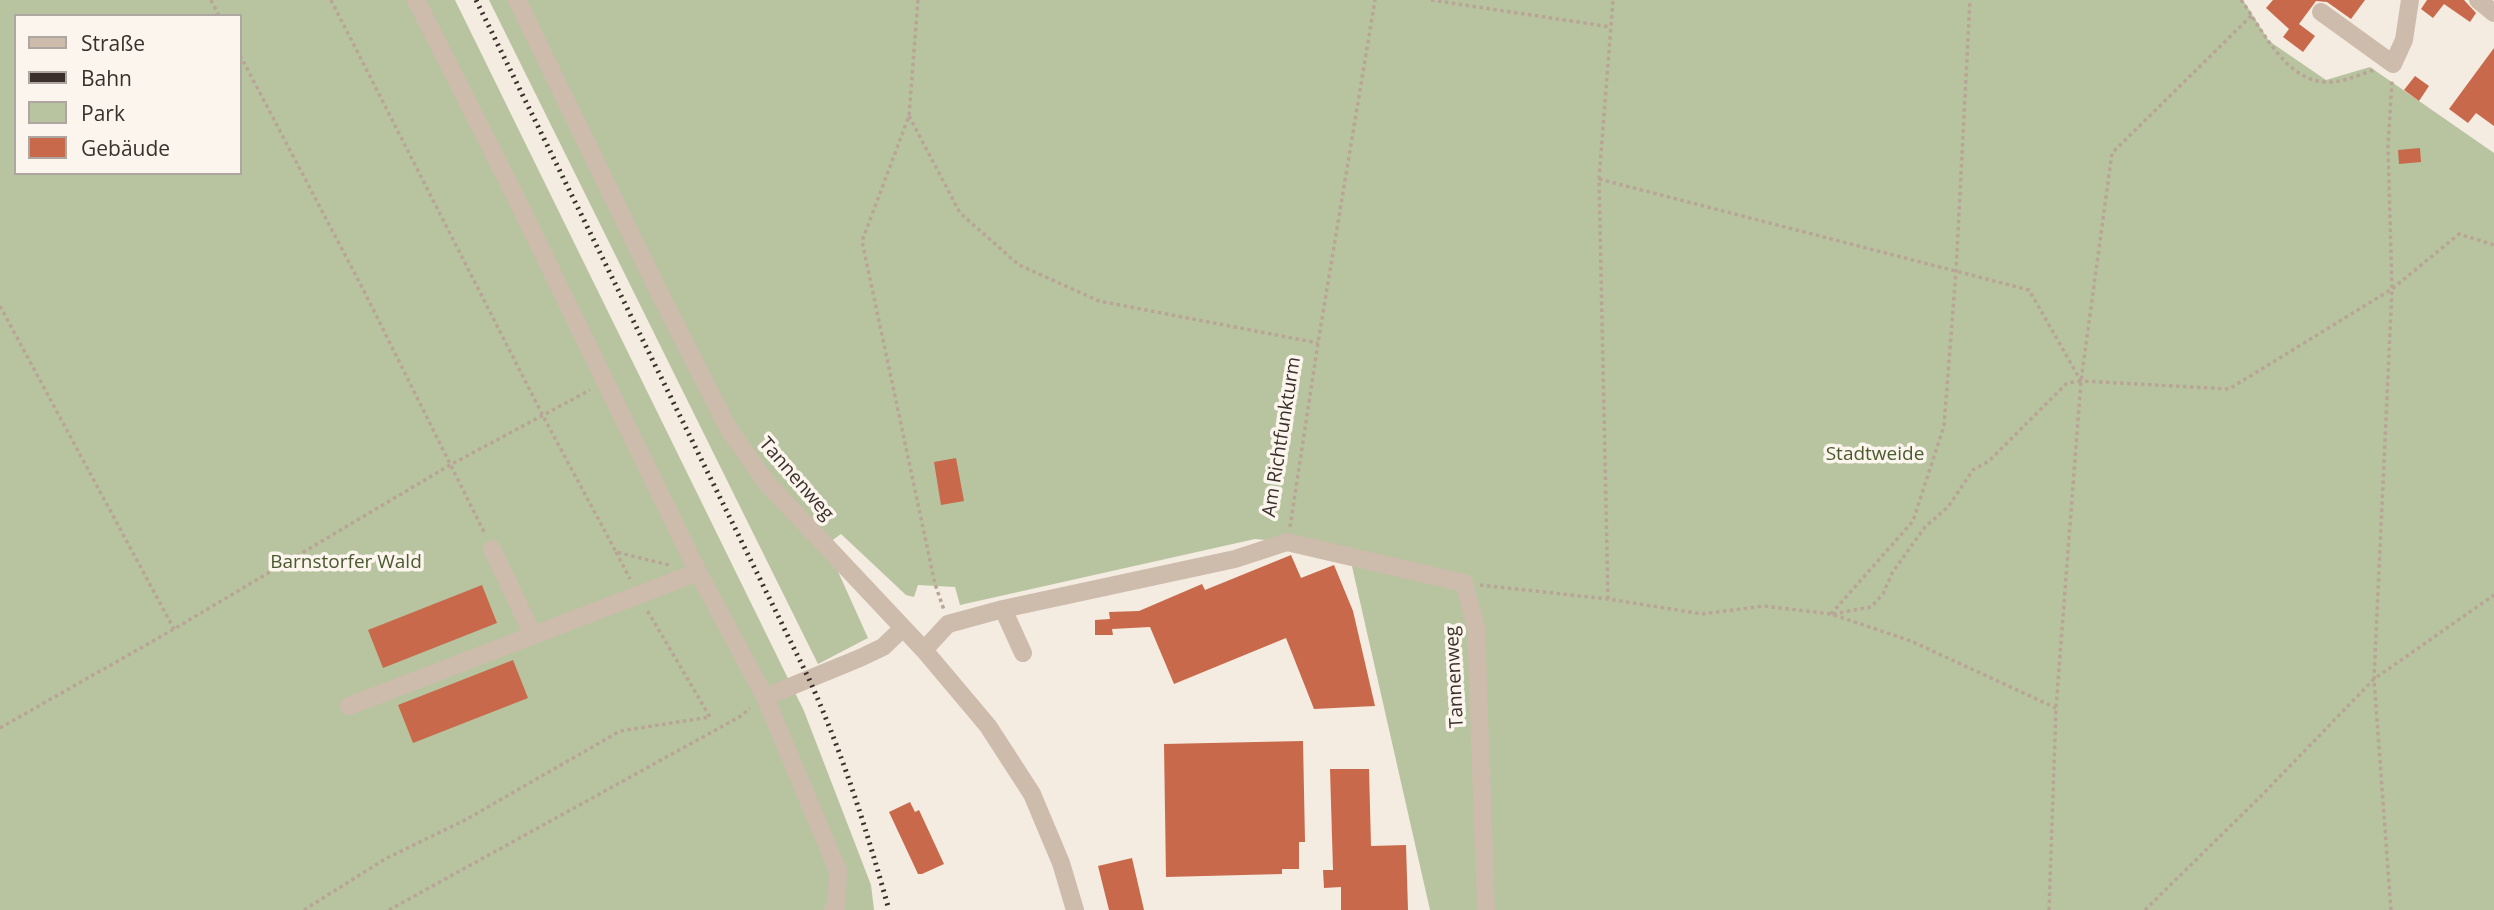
<!DOCTYPE html>
<html>
<head>
<meta charset="utf-8">
<style>
	body { margin:0 }
	#map { position:relative; width:2494px; height:910px; overflow:hidden; background:#f4ebe1; font-family:"Open Sans",sans-serif }
	canvas { display:block }
	.legend { position:absolute; left:14px; top:14px; width:228px; height:161px; box-sizing:border-box; background:#fbf5ee; border:2px solid #aea6a0; margin:0; padding:9px 12px; list-style:none; font-size:21px; color:#3b302b }
	.legend li { display:flex; align-items:center; gap:14px; height:35px }
	.legend b { width:35px; border:2px solid #aea6a0 }
</style>
</head>
<body>
<div id="map">
<canvas width="2494" height="910"></canvas>
<ul class="legend">
<li><b style="height:9px;background:#cdbbac"></b>Straße</li>
<li><b style="height:9px;background:#3b302b"></b>Bahn</li>
<li><b style="height:19px;background:#b8c4a0"></b>Park</li>
<li><b style="height:19px;background:#c8694b"></b>Gebäude</li>
</ul>
</div>
<script>
const c = document.querySelector('canvas').getContext('2d');
c.lineJoin = 'round';
function fillPath(path, color) {
  c.fillStyle = color;
  c.fill(path, 'evenodd');
}
function stroke(path, color, width, dash) {
  c.strokeStyle = color;
  c.lineWidth = width;
  c.lineCap = dash ? 'butt' : 'round';
  c.setLineDash(dash || []);
  c.stroke(path);
}
function write(font, color, halo, rows, align = 'center') {
  c.font = font + ' "Open Sans",sans-serif';
  c.lineWidth = 7;
  c.setLineDash([]);
  c.textBaseline = 'middle';
  c.strokeStyle = halo;
  c.fillStyle = color;
  for (const [text, x, y, turn = 0] of rows) {
    c.save();
    c.translate(x, y);
    c.rotate((+turn || 0) * Math.PI / 180);
    c.textAlign = isNaN(turn) ? turn : align;
    if (halo) c.strokeText(text, 0, 0);
    c.fillText(text, 0, 0);
    c.restore();
  }
}
fillPath(new Path2D(`
	M0,0H455L804,711L871,885L874,910H0ZM16,16H240V173H16Z
	M489,0H2243L2269,41L2326,80L2370,67L2494,153V910H1430L1351,562L1287,542L1255,539L960,605L955,587L918,585L914,597L906,595L841,534L826,545L868,638L818,664Z`), '#b8c4a0');
fillPath(new Path2D(`
	M2273,0H2365L2351,19L2327,2L2316,1L2299,24L2315,36L2303,52L2283,37L2289,29L2266,8Z
	M2427,0H2464L2476,13L2470,22L2444,4L2433,18L2421,9Z
	M2494,48V126L2476,113L2468,123L2449,109Z
	M2415,76L2429,86L2419,101L2404,90Z
	M2420,148L2421,162L2399,164L2398,150Z
	M956,458L964,501L941,505L934,462Z
	M1291,555L1301,578L1334,565L1353,611L1375,706L1314,709L1286,638L1174,684L1150,627L1112,629L1113,635H1095V620L1110,619L1109,612L1139,611L1202,584L1205,590Z
	M482,585L497,623L383,668L368,630Z
	M513,660L528,698L413,743L398,705Z
	M1303,741L1305,842H1299V869H1282V874L1166,877L1164,744Z
	M1330,769H1369L1371,846L1406,845L1408,910H1341V887L1324,888L1323,870H1333Z
	M910,802L915,812L919,810L944,864L922,874H918L889,812Z
	M1132,858L1144,910H1109L1098,866Z`), '#c8694b');
stroke(new Path2D(`
	M211,0L219,16
	M331,0L542,414L616,552L669,565
	M918,0L909,116L862,241L935,584L944,610
	M1431,0L1611,27
	M2241,0C2262,29 2285,80 2325,82C2342,83 2358,75 2374,70
	M240,55L364,291L485,534
	M909,116L960,213L1019,265L1099,301L1318,343
	M1599,179L2029,290L2081,381L2229,389L2392,289L2459,234L2494,245
	M0,306L174,629
	M1290,527L1318,343L1375,0
	M616,552L630,579
	M1480,585L1608,599L1702,614L1764,606L1831,614L1911,641L2056,708
	M1608,599L1599,179L1613,0
	M1831,614L1913,521L1944,426L1956,271L1970,0
	M1833,614L1871,607L1883,594L1892,573L1925,527L1948,507L1973,470L1989,461L2067,383L2080,381
	M0,728L174,629L450,465L590,390
	M304,910L385,859L467,819L620,731L710,717L647,610
	M389,910L741,716L750,708
	M2049,910L2056,708L2081,381L2112,153L2252,15
	M2145,910L2261,796L2374,679L2494,595
	M2391,910L2374,679L2392,289L2388,147L2392,80`), '#b9a596', 3.5, [3.5, 3.5]);
stroke(new Path2D(`
	M416,0L514,194L698,572L765,697
	M517,0L658,290L728,428L766,482L924,650L988,726L1032,794L1061,863L1075,910
	M2478,0L2494,13
	M2321,12L2393,64L2404,40L2410,0
	M492,549L533,635
	M1003,609L1023,653
	M924,650L948,624L1003,609L1235,559L1287,542L1464,583L1476,628L1486,910
	M349,706L698,572
	M833,910L836,906L838,871L765,697L860,658L883,647L903,628`), '#cdbbac', 18);
stroke(new Path2D(`
	M476,0L809,679C843,754 867,831 889,910`), '#3b302b', 5, [2, 5]);
write('19px', '#3b302b', '#fbf5ee', [
	["Am Richtfunkturm",1282,437,-81],
	["Tannenweg",796,479,49],
	["Tannenweg",1455,677,-93]
]);
write('19px', '#4a5a2e', '#fbf5ee', [
	["Stadtweide",1875,455],
	["Barnstorfer Wald",346,563]
]);
</script>
</body>
</html>
